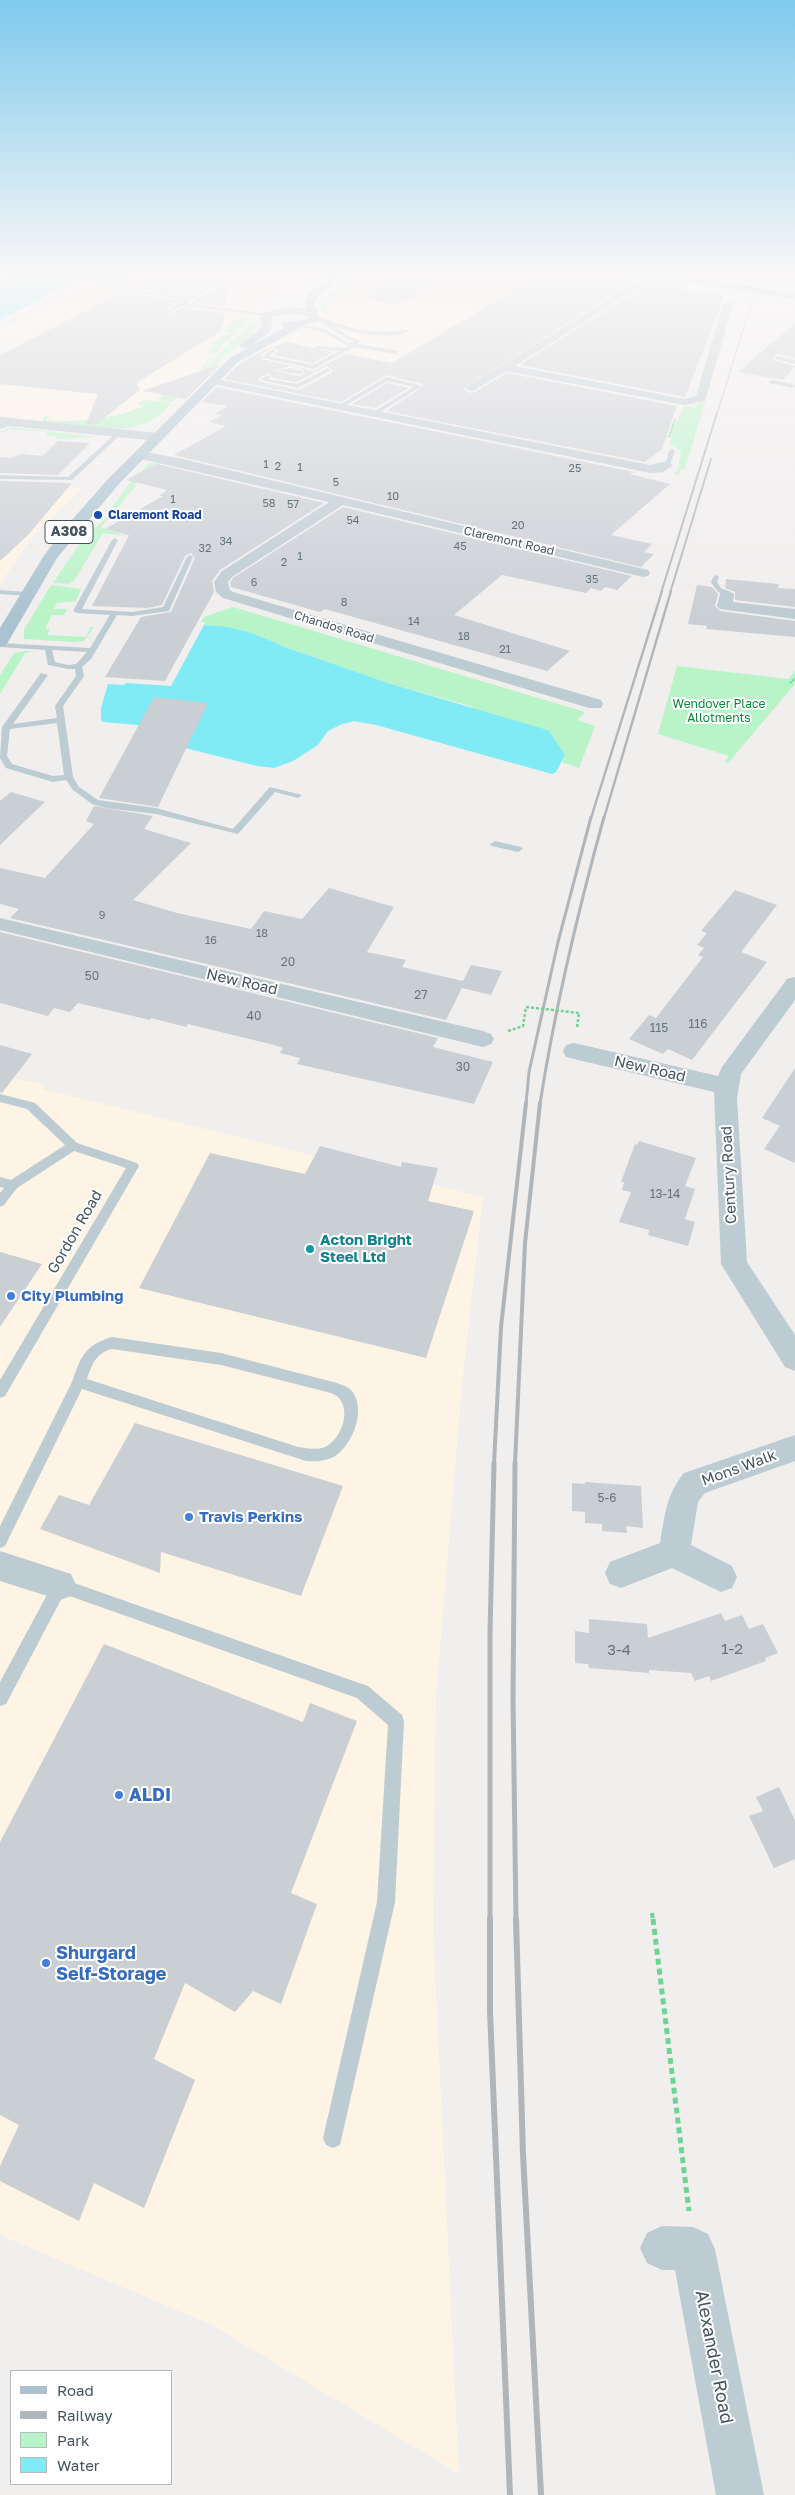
<!DOCTYPE html>
<html>
<head>
<meta charset="utf-8">
<style>
	body { margin:0 }
	#map { position:relative; width:795px; height:2495px; overflow:hidden; background:#f1eeee; font-family:"Golos Text",sans-serif }
	canvas { display:block }
	.legend { position:absolute; left:10px; top:2370px; width:162px; height:115px; box-sizing:border-box; background:#fff; border:1px solid #b4bbbf; margin:0; padding:6px 9px; list-style:none; font-size:15px; color:#44555e }
	.legend li { display:flex; align-items:center; gap:10px; height:25px }
	.legend b { width:25px; border:1px solid #b4bbbf }
</style>
</head>
<body>
<div id="map">
<canvas width="795" height="2495"></canvas>
<ul class="legend">
<li><b style="height:6px;background:#abc2d0"></b>Road</li>
<li><b style="height:6px;background:#b0b5ba"></b>Railway</li>
<li><b style="height:14px;background:#b8f4c7"></b>Park</li>
<li><b style="height:14px;background:#80ebf5"></b>Water</li>
</ul>
</div>
<script>
const c = document.querySelector('canvas').getContext('2d');
c.lineJoin = 'round';
function fillPath(path, color) {
  c.fillStyle = color;
  c.fill(path, 'evenodd');
}
function stroke(path, color, width, dash) {
  c.strokeStyle = color;
  c.lineWidth = width;
  c.lineCap = dash ? 'butt' : 'round';
  c.setLineDash(dash || []);
  c.stroke(path);
}
function write(font, color, halo, rows, align = 'center') {
  c.font = font + ' "Golos Text",sans-serif';
  c.lineWidth = 4;
  c.setLineDash([]);
  c.textBaseline = 'middle';
  c.strokeStyle = halo;
  c.fillStyle = color;
  for (const [text, x, y, turn = 0] of rows) {
    c.save();
    c.translate(x, y);
    c.rotate((+turn || 0) * Math.PI / 180);
    c.textAlign = isNaN(turn) ? turn : align;
    if (halo) c.strokeText(text, 0, 0);
    c.fillText(text, 0, 0);
    c.restore();
  }
}
fillPath(new Path2D(`
	M124,272H224L185,295L201,297L243,272H311L241,316L198,373L181,386L146,406L122,428L0,416V354L17,345L0,343V331L80,287L97,282L115,284L135,274Z
	M362,272H572L388,376L360,370L337,382L319,378L297,390L248,380L244,377L267,348L298,333L308,335L335,322L330,319L325,306L355,283L343,281Z
	M668,272H746L742,281Z
	M0,484L83,488L29,541L0,584Z
	M0,1075L45,1085L42,1089L483,1197L462,1385L436,1696L433,1929L459,2474L212,2325L0,2235Z`), '#fef4e5');
fillPath(new Path2D(`
	M342,281L356,283L326,306L328,314H326L321,307Z
	M241,316L251,320L222,345L200,374L172,402L157,400L198,373L214,354L204,353L217,345L208,344L221,339H219L229,333L223,331L227,328H223Z
	M255,320L258,325L253,334L224,357L191,392H186L227,345Z
	M143,400L171,403C166,409 160,416 154,419C122,438 77,424 43,421L44,417L50,415L46,420C79,423 114,419 144,406L138,404Z
	M705,402L685,469H681L678,476L674,473L678,470L681,452L670,444L672,430L684,406L695,408L699,403Z
	M12,427L95,437L55,439L57,436L45,435L48,432L10,429L6,432H0Z
	M155,463L161,464L134,485L136,486L101,527L126,536L103,533L74,581L69,584L53,583L84,537L103,521L130,482L149,464Z
	M51,585L81,589L76,601L57,603L54,609H67L64,615H52L45,629H50L47,635L86,637L90,627H94L84,641L74,642L24,639V630Z
	M233,607L585,712L577,720L595,726L579,768L562,762L565,755L467,705L388,683L282,646C259,634 231,625 204,625L205,622H201L204,617Z
	M25,651H35L25,653L0,694V675L14,653Z
	M677,666L788,679L795,671V684L728,763L725,762L729,756L658,734Z`), '#b8f4c7');
fillPath(new Path2D(`
	M18,272H95L94,274C106,277 123,267 131,275L115,284L91,280L93,279H81L0,320V284Z
	M204,625C231,625 259,634 282,646L388,683L544,729L549,731L565,755L556,772L552,774L376,725L354,721L340,725L328,731L318,745L293,761L274,768L257,766L173,745L138,725L103,722L101,720V708L108,684L124,685L126,683L171,686Z`), '#80ebf5');
fillPath(new Path2D(`
	M402,272H463L400,304L365,300Z
	M545,272H612L640,277L463,389L470,393L475,392L507,373L677,406L662,449L645,462L386,411L424,386L422,384L386,375L341,402L224,379L239,364L264,350L286,342L333,352L313,363L274,355L278,351L273,347L262,354V359L314,371L345,354L392,363ZM290,366L302,369L305,372L300,376L275,371ZM327,366L332,370L331,373L299,390L258,381L259,378L269,373L273,378L297,382Z
	M156,274L212,281L189,295L130,288Z
	M655,279L687,284L682,289L725,295L685,397L520,365Z
	M223,283H229L226,306L192,302Z
	M122,292L180,301L167,308L170,314L182,308L225,313L223,326L219,328L224,329L136,383L140,390L95,425L86,424L98,394L0,384V355Z
	M795,323V358L777,354L773,358L775,361L795,366L783,380L738,372Z
	M221,364L186,399L142,391Z
	M387,383L409,388L375,408L352,404Z
	M217,387L634,472L630,474L670,484L611,535L652,544L644,552L654,554L641,567L174,455L226,426L209,422L222,415L215,414L228,406L202,402Z
	M58,441L90,443L58,475L0,473V457L11,458L22,454L42,456Z
	M157,464L324,503L220,570L212,581L214,592L165,681L105,677L141,617L171,612L195,558L191,553L185,556L162,605L147,608L92,606L129,535L105,529L163,496H159L167,490L126,480Z
	M0,481L72,483L29,534L0,561Z
	M343,507L632,576L617,590L605,587L601,591L591,588L586,593L502,575L454,615L570,651L547,671L325,609L320,612L231,587L230,582L233,578Z
	M726,579L779,584L778,588L795,589V607L735,600V592L725,588Z
	M697,585L712,587L718,594L715,606L720,611L795,621V637L706,629L707,626L688,624Z
	M154,697L208,703L158,807L99,798Z
	M11,792L45,802L0,845V801Z
	M94,806L153,816L144,829L191,843L133,900L177,913L251,929L264,911L302,919L329,888L394,907L367,952L406,960L402,967L463,981L471,965L502,971L491,995L462,988L446,1020L10,918L19,909L0,904V868L45,878L94,824L86,821Z
	M735,890L777,905L741,952L767,962L692,1060L668,1049L663,1054L629,1039L649,1015L656,1018L703,957L698,955L704,948L697,945L707,933L701,931Z
	M0,932L438,1038L433,1047L493,1062L474,1104L297,1064L300,1058L280,1053L283,1048L274,1045L188,1024L186,1027L151,1018L150,1020L78,1003L70,1012L54,1008L48,1016L0,1003Z
	M0,1045L32,1054L2,1093L0,1092Z
	M795,1068V1163L764,1149L780,1126L762,1118Z
	M639,1141L696,1158L685,1186L695,1189L685,1219L695,1222L688,1246L648,1235L649,1230L619,1222L631,1192L622,1190L624,1182H621L635,1144L637,1145Z
	M320,1146L401,1167L402,1162L438,1168L428,1201L474,1211L426,1358L139,1288L210,1153L305,1174Z
	M0,1252L42,1264L0,1327Z
	M135,1423L343,1486L301,1596L161,1552L160,1573L40,1529L59,1495L89,1505Z
	M585,1482L641,1486L643,1528L626,1526L627,1533L602,1531V1524L585,1523V1512L572,1511V1483L585,1484Z
	M721,1613L725,1621L742,1615L749,1629L763,1624L778,1653L765,1658L766,1661L711,1681L709,1676L695,1681L691,1673L649,1670V1673L589,1668L588,1664L575,1663V1631L589,1633V1619L647,1624L648,1638Z
	M104,1644L303,1722L310,1703L357,1721L291,1893L317,1904L281,2004L253,1991L235,2012L185,1983L154,2059L195,2080L144,2208L94,2183L79,2221L0,2181V2166L19,2125L0,2115V1842Z
	M779,1787L795,1820V1859L774,1868L749,1816L763,1811L756,1797Z`), '#cacfd4');
stroke(new Path2D(`
	M0,327L105,272`), '#6cd595', 1, [1, 1]);
stroke(new Path2D(`
	M669,437L675,419
	M790,683L795,678`), '#6cd595', 2, [2, 1]);
stroke(new Path2D(`
	M577,1027L579,1013
	M508,1031L523,1026L526,1007`), '#6cd595', 2.5, [3, 2]);
stroke(new Path2D(`
	M652,1913L653,1920`), '#6cd595', 4, [5, 3]);
stroke(new Path2D(`
	M653,1919L689,2211`), '#6cd595', 5, [6, 4]);
fillPath(new Path2D(`
	M232,272H237L186,303L267,314L269,316L182,306L170,312L168,310L185,300L113,289L115,288L189,297Z
	M697,272L729,275L730,272H734L731,278Z
	M312,315L359,330L386,332L407,330L409,331C388,341 357,333 335,327L347,336L361,341L358,344L398,351L396,354L354,347L314,369L263,358V356L273,349L276,351L269,356L313,365L339,351L318,349L316,346L344,348L349,346L321,331L298,326L300,324L325,329L348,343L355,342C339,336 327,325 312,317Z
	M777,356L795,360V364L775,359Z
	M290,368L302,371L303,372L300,374L277,371Z
	M328,368L330,371L298,388L260,380L268,375L271,377L268,379L297,384Z
	M386,377L422,386L375,415L373,412L414,387L387,381L343,407L338,406Z
	M771,380L792,384L795,386L792,388L769,383Z
	M13,421L15,424L0,429V425Z
	M116,433L121,434L72,480L0,479V475L68,477Z
	M672,449L675,451L670,465L665,466L669,451Z
	M115,538L118,540L82,609L132,612L163,607L187,557L190,555L193,557L169,611L132,616L117,615L91,659L82,667L84,676L63,706L73,777L79,787L98,800L156,808L233,829L270,787L302,795L298,798L275,792L238,834L156,814L106,808L92,804L73,790L66,780L53,782L6,768L0,758L2,727L41,673L48,675L13,724L57,718L55,706L76,676L75,669H68L48,665L45,650L0,647V643L90,648L110,615L77,613L73,611L112,540ZM52,650L87,652L76,664L68,665L55,662ZM57,723L64,775L53,776L12,764L7,756L10,729Z
	M716,575L719,577L717,582L721,588L730,592V596C720,596 715,589 711,582L714,576Z
	M0,590L28,592L32,594L28,596L0,594Z
	M495,841L521,847L523,849L518,852L492,846L490,844Z
	M0,1094L35,1103L77,1143L137,1163L139,1166L5,1396L0,1398V1380L126,1168L74,1151L17,1188L4,1205L0,1207V1193L4,1188L0,1187V1177L11,1180L65,1145L27,1109L0,1102Z
	M112,1337L221,1353L337,1383C341,1385 347,1386 351,1390C366,1407 355,1439 339,1453C330,1461 318,1462 306,1461L82,1389L5,1546L0,1548V1526L72,1382C81,1356 85,1345 112,1337ZM112,1349L221,1365L331,1393C356,1402 342,1443 322,1448C314,1450 306,1448 298,1447L87,1379C92,1364 96,1353 112,1349Z
	M60,1578L362,1684L368,1686L402,1715L404,1721L395,1902L340,2145L333,2148L326,2145L323,2138L377,1902L388,1725L357,1698L64,1594L6,1704L0,1706V1682L55,1580Z`), '#bdcbd2');
fillPath(new Path2D(`
	M652,272L660,274L515,366L684,399L696,396L723,304L728,301L733,304L705,401L684,405L507,371L475,390L471,391L465,388Z
	M212,378L650,465L667,461L673,465L663,472L650,473L208,383V379Z
	M0,417L158,433L164,437L158,441L0,425Z
	M141,451L183,459L648,570L650,573L648,576L643,577L343,505L232,577L228,582L230,590L233,592L601,700L603,704L601,708H589L223,598L216,592L214,582L222,571L329,502L137,458L135,455L137,452Z
	M727,590L734,594L733,602L795,609V619L720,609L717,606L720,594Z
	M0,918L483,1031L491,1034L494,1039L491,1044L483,1047L0,930Z
	M795,977V1000L741,1074L737,1098L747,1262L795,1335V1371L785,1367L721,1264L714,1092L574,1059L566,1057L563,1051L566,1045L574,1043L718,1076L722,1067L787,979Z
	M795,1435V1461L705,1493L698,1502L691,1545L732,1566L737,1577L732,1588L721,1592L672,1568L621,1588L610,1584L605,1573L610,1562L660,1543C665,1515 666,1495 684,1473Z
	M0,1551L71,1574L76,1585L71,1596L60,1600L0,1581Z
	M662,2226L693,2227L708,2234L715,2249L764,2495H716L675,2270H662L647,2263L640,2248L647,2233Z`), '#bdcbd2');
fillPath(new Path2D(`
	M635,272H659L795,293V299L640,275Z`), '#bdcdd7');
fillPath(new Path2D(`
	M337,272H348L319,295L314,302L320,318L319,320L301,327L238,362L118,485L57,558L8,642L6,645L0,647V628L43,557L63,530L108,479L230,358L248,348L241,347L239,345L259,330L262,325L259,319L263,313L289,307L306,309L304,302L311,291ZM289,313L309,317L303,320L283,323L282,325L284,328L250,346L268,334L272,325L271,317Z`), '#abc2d0');
stroke(new Path2D(`
	M717,414L761,272`), '#b0b5ba', 1);
stroke(new Path2D(`
	M661,593L717,413
	M670,593L711,459`), '#b0b5ba', 2);
stroke(new Path2D(`
	M591,818L662,591
	M604,818L671,591`), '#b0b5ba', 2.5);
stroke(new Path2D(`
	M526,1104L529,1072L558,942L591,817
	M540,1104C555,1007 578,911 604,817`), '#b0b5ba', 3);
stroke(new Path2D(`
	M494,1464L501,1327L526,1103
	M515,1464L525,1243L540,1103`), '#b0b5ba', 4);
stroke(new Path2D(`
	M515,1463L513,1698L516,1920
	M490,1920V1633L494,1463`), '#b0b5ba', 5);
stroke(new Path2D(`
	M490,1919V2011L510,2495
	M516,1919L523,2154L541,2495`), '#b0b5ba', 6);
stroke(new Path2D(`
	M526,1007L579,1013`), '#6cd595', 2.5, [3, 2]);
const sky = c.createLinearGradient(0, 0, 0, 621);
sky.addColorStop(0, '#7ecaed');
sky.addColorStop(0.44, '#f9f7f7');
sky.addColorStop(1, '#f9f7f700');
c.fillStyle = sky;
c.fillRect(0, 0, 795, 621);
for (const [x, y, r, color] of [
	[98,515,5,"#1a4fb4"],
	[310,1249,5,"#0f9aa8"],
	[11,1296,5,"#3f7fe0"],
	[189,1517,5,"#3f7fe0"],
	[119,1795,5,"#3f7fe0"],
	[46,1963,5,"#3f7fe0"]
]) {
  const dot = new Path2D();
  dot.arc(x, y, r, 0, 2 * Math.PI);
  c.fillStyle = color;
  c.fill(dot);
  stroke(dot, '#fff', 2);
}
write('11px', '#66747c', null, [
	["1",266,465],
	["2",278,467],
	["1",300,468],
	["25",575,469],
	["5",336,483],
	["10",393,497],
	["1",173,500],
	["58",269,504],
	["57",293,505],
	["54",353,521],
	["20",518,526],
	["34",226,542],
	["45",460,547],
	["32",205,549],
	["1",300,557],
	["2",284,563],
	["35",592,580],
	["6",254,583],
	["8",344,603],
	["14",414,622],
	["18",464,637],
	["21",505,650],
	["9",102,916],
	["18",262,934],
	["16",211,941]
]);
write('bold 12px', '#164399', '#fff', [
	["Claremont Road",108,515]
], 'left');
write('12px', '#44555e', '#fff', [
	["Claremont Road",509,541,13],
	["Chandos Road",334,627,17]
]);
write('12px', '#0d873b', '#fff', [
	["Wendover Place",719,704],
	["Allotments",719,718]
]);
write('12px', '#66747c', null, [
	["20",288,962],
	["50",92,976],
	["27",421,995],
	["40",254,1016],
	["116",698,1024],
	["115",659,1028],
	["30",463,1067],
	["13-14",665,1194],
	["5-6",607,1498]
]);
for (const [x, y, w] of [
	[69,532,48]
]) {
  const box = new Path2D();
  box.roundRect(x - w / 2, y - 11.5, w, 23, 4);
  c.fillStyle = '#fff';
  c.fill(box);
  stroke(box, '#44555e', 1);
}
write('bold 14px', '#44555e', null, [
	["A308",69,532]
]);
write('15px', '#44555e', '#fff', [
	["New Road",242,982,13],
	["New Road",650,1069,13],
	["Century Road",729,1175,-93],
	["Gordon Road",75,1232,-60],
	["Mons Walk",739,1468,-20]
]);
write('bold 15px', '#0d838f', '#fff', [
	["Acton Bright",320,1240],
	["Steel Ltd",320,1257]
], 'left');
write('bold 15px', '#366cbe', '#fff', [
	["City Plumbing",21,1296],
	["Travis Perkins",199,1517]
], 'left');
write('15px', '#66747c', null, [
	["1-2",732,1649],
	["3-4",619,1650]
]);
write('bold 18px', '#366cbe', '#fff', [
	["ALDI",129,1795],
	["Shurgard",56,1953],
	["Self-Storage",56,1974]
], 'left');
write('18px', '#44555e', '#fff', [
	["Alexander Road",714,2357,79]
]);
</script>
</body>
</html>
